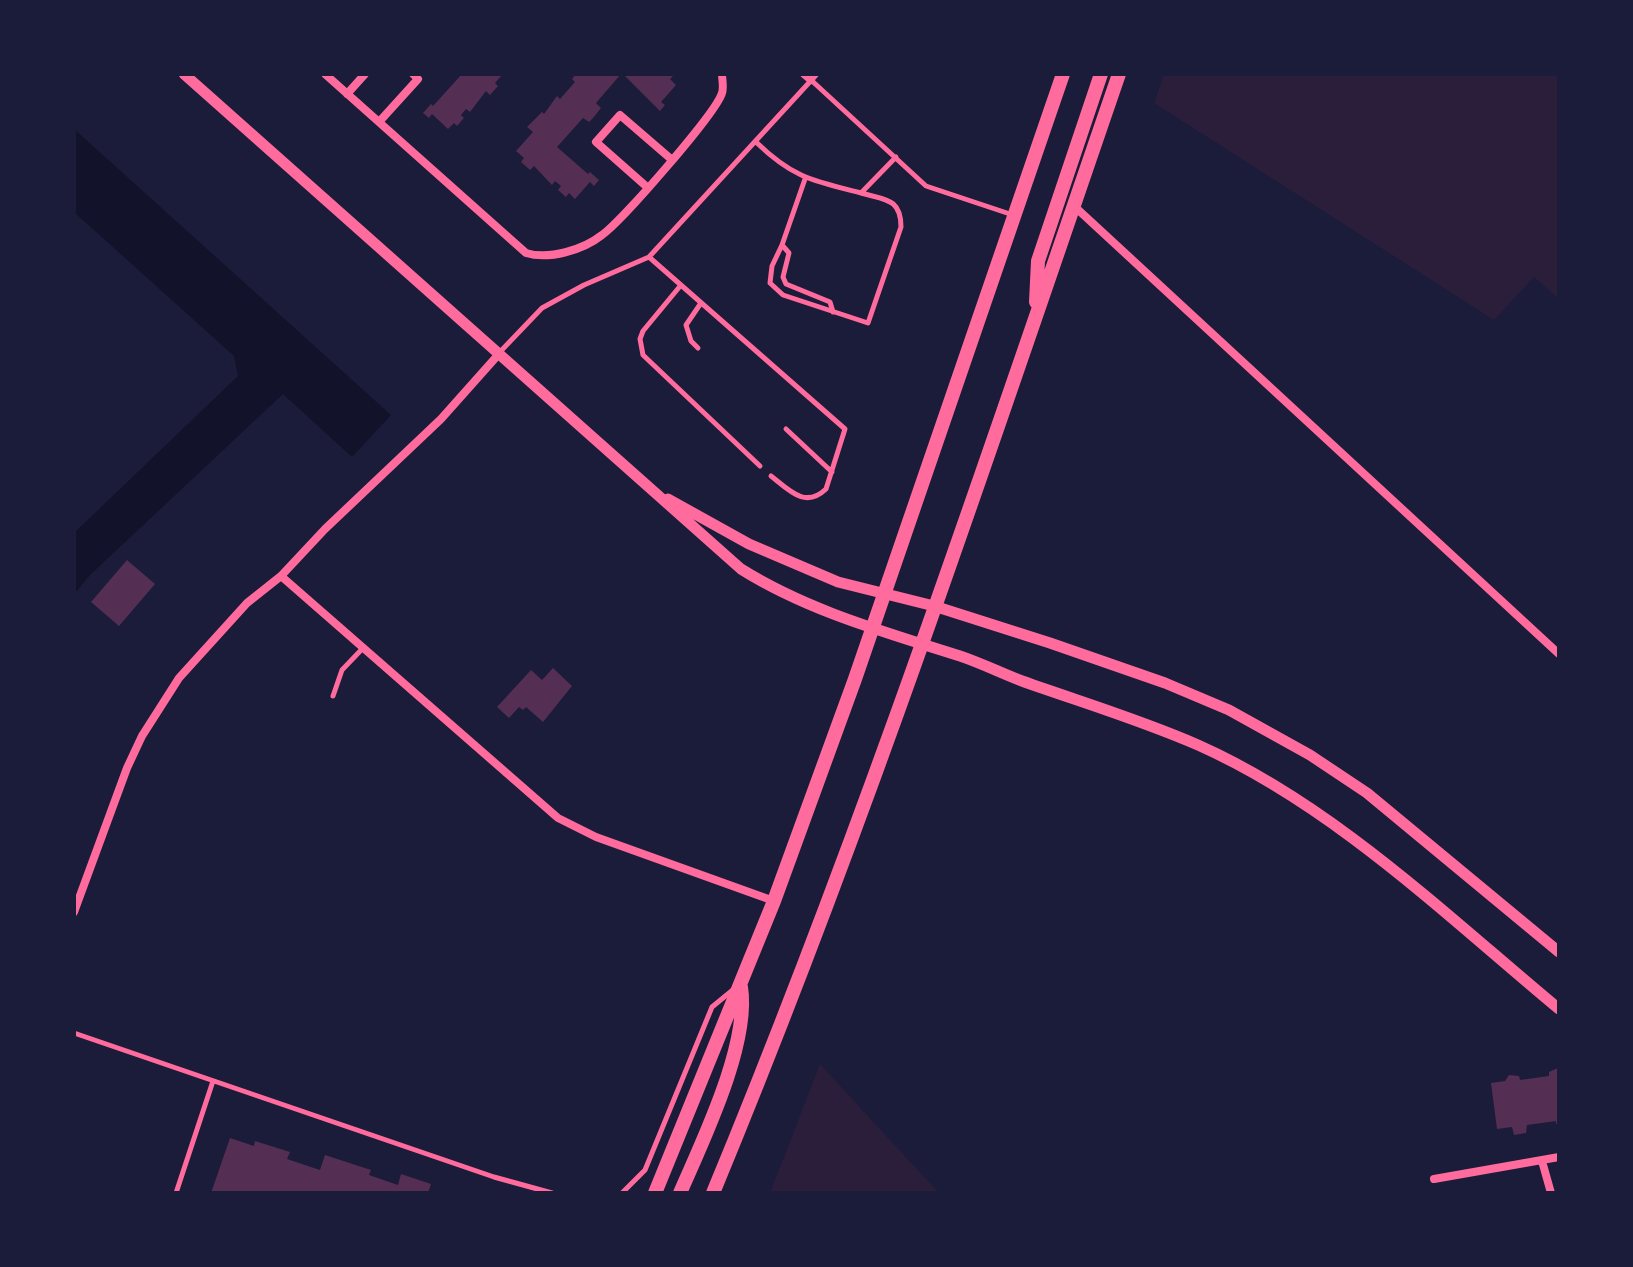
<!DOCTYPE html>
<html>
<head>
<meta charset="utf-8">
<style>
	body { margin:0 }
	#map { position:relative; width:1633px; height:1267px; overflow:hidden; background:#1b1b3a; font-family:"Space Grotesk",sans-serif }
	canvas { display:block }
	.frame { position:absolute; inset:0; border:76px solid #1b1b3a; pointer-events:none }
</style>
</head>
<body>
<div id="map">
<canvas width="1633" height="1267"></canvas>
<div class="frame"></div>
</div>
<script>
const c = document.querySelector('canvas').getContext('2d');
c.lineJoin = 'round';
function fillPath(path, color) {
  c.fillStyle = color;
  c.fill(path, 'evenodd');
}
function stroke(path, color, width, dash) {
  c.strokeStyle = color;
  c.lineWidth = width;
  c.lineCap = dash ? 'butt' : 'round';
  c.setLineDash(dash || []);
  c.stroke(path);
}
fillPath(new Path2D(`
	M1164,74H1559V299L1534,277L1494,320L1154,103Z
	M820,1064L939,1193H770Z`), '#2a1e3b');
fillPath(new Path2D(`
	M74,129L391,415L352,457L283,394L90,575L74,594V533L238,376L234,356L74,212Z`), '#12122b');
fillPath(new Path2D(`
	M462,74H503L495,83L498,86L490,95L486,91L470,112L466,109L461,115L464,118L457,126L454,123L448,129L432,114L429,118L423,113L431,104L433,106Z
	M576,74H621L596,103L601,108L593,118L589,122L583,118L557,147L588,174L590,172L599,180L594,186L590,182L575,199L569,193L566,197L558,190L561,186L555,181L552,185L534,166L530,170L521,162L524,158L516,151L533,132L527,127L542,112L544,114L557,96L560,99L575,82L572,79Z
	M623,74H671L673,76L670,79L676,85L661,102L665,105L660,111Z
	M127,560L155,584L119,626L91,602Z
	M553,668L572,686L543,722L526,707L523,710L519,707L509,718L497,707L531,670L542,680Z
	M1558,1068L1559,1123L1556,1124V1121L1527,1125L1526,1133L1514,1135L1512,1127L1497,1129L1491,1083L1505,1081L1509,1075L1519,1076L1520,1080L1549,1076V1072Z
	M230,1138L254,1146L255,1141L290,1152L287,1159L320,1170L325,1155L371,1170L369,1175L398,1185L401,1174L431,1184L428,1193H211Z`), '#542f53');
stroke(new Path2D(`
	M811,80L926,186L1013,215
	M756,142C793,178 813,181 861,193L896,157
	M805,179L782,245L772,266L770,283L783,295L868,323L901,227C901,198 885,200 861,193
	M782,245L789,253L783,277L786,284L830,302L833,312
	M649,257L845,429L826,489C805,509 789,490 771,476
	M681,285L643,331L640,339L643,355L760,466
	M698,348L691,341L686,325L701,303
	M498,354L542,308L584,285L649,257L817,74
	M786,429L832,472
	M333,696L342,670L364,647
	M74,1033L494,1177L552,1193
	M176,1193L213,1081
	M622,1193L645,1170L712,1007L734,989`), '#ff6b9d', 5);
stroke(new Path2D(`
	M325,74L526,253C549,260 583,250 602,235C622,221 716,113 722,93C724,87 722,79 722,74
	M804,74L811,80
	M347,94L365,74
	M379,122L418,79L413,74
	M647,187L596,142L620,115L671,159
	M1074,206L1559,654
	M281,576L558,818L596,837L774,901
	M74,912L127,768L142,736L179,678L247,603L281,576L325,529L441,419L498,355
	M1542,1161L1551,1193
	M1434,1179L1559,1157`), '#ff6b9d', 8);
stroke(new Path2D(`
	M184,74L741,569C808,611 885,632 960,656C981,663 1001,673 1022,681C1081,702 1141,720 1198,745C1333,805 1447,916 1559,1009
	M668,499L749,544L838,582L934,606L1050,643L1165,683L1229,710L1310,755L1367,793L1559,952`), '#ff6b9d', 11);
stroke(new Path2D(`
	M1036,302L1038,261L1101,74
	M655,1193L774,901L855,679L1063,74
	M680,1193C703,1140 750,1044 741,987
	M713,1193C865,826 990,449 1119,74`), '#ff6b9d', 14);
</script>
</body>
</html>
